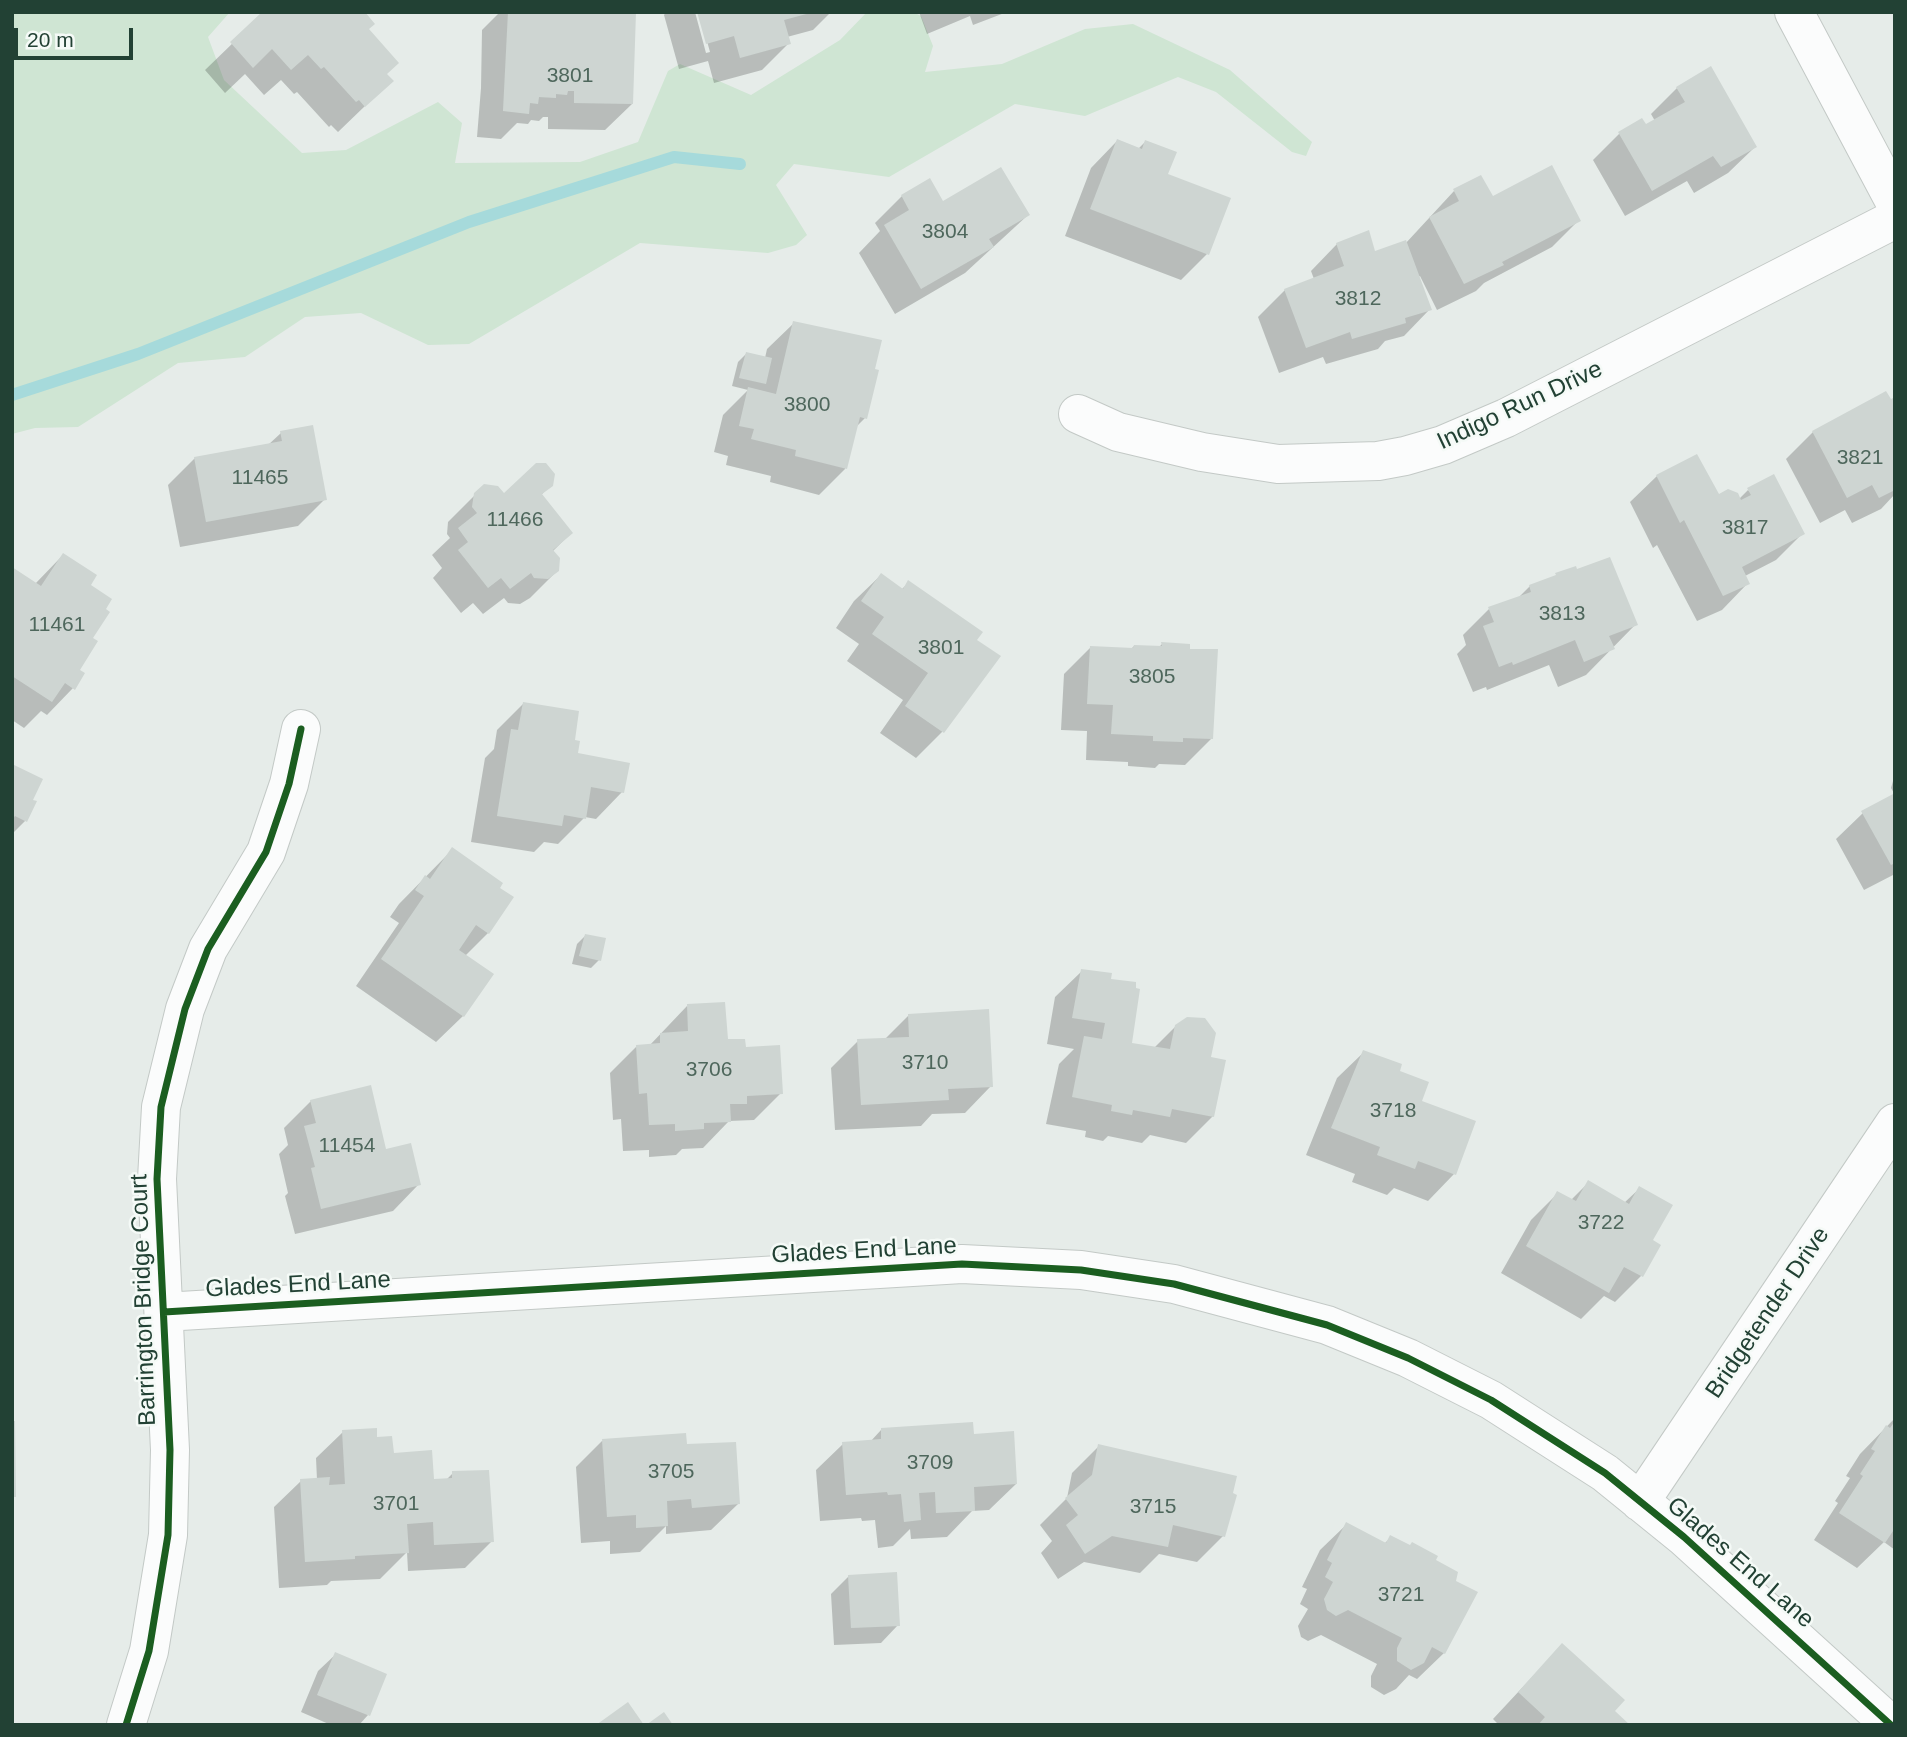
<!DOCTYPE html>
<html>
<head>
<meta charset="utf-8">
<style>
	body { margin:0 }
	#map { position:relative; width:1907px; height:1737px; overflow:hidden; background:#e6ece9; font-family:Helvetica,sans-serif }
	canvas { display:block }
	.frame { position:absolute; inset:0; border:14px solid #224134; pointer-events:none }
	.scale { position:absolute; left:14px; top:28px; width:119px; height:32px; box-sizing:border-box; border:4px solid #224134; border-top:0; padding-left:9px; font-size:21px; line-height:24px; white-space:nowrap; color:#224134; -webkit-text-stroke:5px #f5faf7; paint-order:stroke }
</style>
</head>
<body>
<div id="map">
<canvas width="1907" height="1737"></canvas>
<div class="frame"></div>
<div class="scale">20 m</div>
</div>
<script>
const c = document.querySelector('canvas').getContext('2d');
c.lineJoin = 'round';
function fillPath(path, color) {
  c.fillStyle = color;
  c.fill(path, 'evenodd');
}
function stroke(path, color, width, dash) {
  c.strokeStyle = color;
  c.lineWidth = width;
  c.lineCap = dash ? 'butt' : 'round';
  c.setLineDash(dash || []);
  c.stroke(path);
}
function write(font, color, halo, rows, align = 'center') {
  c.font = font + ' Helvetica,sans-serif';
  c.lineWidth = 5;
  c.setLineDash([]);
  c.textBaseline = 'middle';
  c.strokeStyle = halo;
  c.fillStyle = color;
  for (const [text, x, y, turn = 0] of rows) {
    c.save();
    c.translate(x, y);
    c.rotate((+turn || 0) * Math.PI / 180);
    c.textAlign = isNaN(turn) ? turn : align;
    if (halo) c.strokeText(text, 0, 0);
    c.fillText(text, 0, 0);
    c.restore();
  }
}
fillPath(new Path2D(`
	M12,12H230L208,37L224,80L302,153L346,150L438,102L462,123L455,163L580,162L638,142L668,71L680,64L751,95L840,40L867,12H913L921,16L933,46L925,72L1002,64L1085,29L1133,24L1230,70L1312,142L1306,156L1292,152L1216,92L1178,77L1085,116L1015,104L889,177L794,164L776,185L807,235L796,245L768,253L640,243L469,344L428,345L361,313L305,317L245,357L178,363L78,427L35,428L12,434Z`), '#cfe5d3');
fillPath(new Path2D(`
	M265,12L385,74L391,81L338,132L331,125L329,127L297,92L294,94L281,80L264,95L245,74L225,93L205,70Z
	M500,12H634L632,104L605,130L548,129V117H543L539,121L531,120L528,124L517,123L501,139L477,137L481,88L482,30Z
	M666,12H695L706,53L710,52L699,12H831L813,30L787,37L789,43L762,70L714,83L708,61L679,69L664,15Z
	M919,12H1007L973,25L970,16L927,34Z
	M1677,88L1755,147L1728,173L1694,193L1687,181L1625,216L1593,160L1619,134L1645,127L1655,121L1651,114Z
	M1117,141L1138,149L1145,142L1166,175L1207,254L1181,280L1065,236L1091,168Z
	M929,180L943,203L1028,215L965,273L895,314L859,253L880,231L875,223L902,196Z
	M1454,191L1579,220L1552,247L1484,283L1476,291L1437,310L1420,276L1418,277L1430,309L1404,336L1385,341L1378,349L1326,364L1323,357L1279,373L1258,317L1285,290L1314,279L1311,271L1337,244L1374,253L1405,244Z
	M794,323L865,418L856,427L845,469L819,495L770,482L771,476L726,465L728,456L714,452L723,415L748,390L732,386L738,362L746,354L765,358L767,349Z
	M1895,399V494L1881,509L1852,523L1845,510L1820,523L1786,459L1813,432Z
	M281,433L325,499L298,526L180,547L168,485L195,458L268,445Z
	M1657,476L1719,496L1739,499L1748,490L1803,533L1776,560L1745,576L1748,583L1722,610L1697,621L1657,545L1653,548L1630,502Z
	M551,485L541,495L571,533L552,552L557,571L530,598L520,604L508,603L504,598L483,614L473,603L461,613L433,578L442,568L432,555L450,538L447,534L448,522L475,495H503Z
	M63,555L88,586L90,638L73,688L47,715L41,711L24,728L12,720V569L35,584Z
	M1575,568L1636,624L1586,675L1558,687L1549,665L1487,690L1486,687L1473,692L1457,654L1466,645L1463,635L1489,609L1518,598L1530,586Z
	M881,575L901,590L908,583L975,640L942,732L916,758L880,733L903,700L847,661L859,644L836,628L854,601Z
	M1162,644L1212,738L1185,765L1159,764L1155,768L1128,766V762L1086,760L1087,731L1061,730L1064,674L1090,648L1131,649L1134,646L1159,647Z
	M523,704L573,742L576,755L622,792L596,819L585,817L558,844L544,842L534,852L471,842L485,758L494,749L497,730Z
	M12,766L26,820L12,834Z
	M1895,774V795L1891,788Z
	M1895,795V874L1864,890L1836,839L1863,813Z
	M452,850L497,888L512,898L488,933L465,956L463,1016L436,1042L356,986L399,923L390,917L399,904Z
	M585,936L599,960L591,968L572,964L577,944Z
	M1082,971L1109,980L1130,1044L1154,1048L1176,1026L1209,1059L1213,1116L1186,1143L1150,1135L1142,1143L1108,1136L1103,1141L1085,1137L1086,1131L1046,1124L1059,1064L1074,1049L1047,1044L1055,997Z
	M687,1006L726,1041L744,1049L781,1093L754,1120L729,1121L703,1148L682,1149L676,1155L649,1157V1150L623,1151L621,1119L613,1120L610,1073L637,1046H649Z
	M909,1015L991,1086L965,1113L932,1114L921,1126L835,1130L831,1068L858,1041L884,1040Z
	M1364,1052L1397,1072L1420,1102L1454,1174L1428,1201L1394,1188L1387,1195L1352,1182L1355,1174L1306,1155L1337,1078Z
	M311,1101L385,1151L419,1184L393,1211L295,1234L285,1196L288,1193L279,1154L288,1145L284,1128Z
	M1588,1183L1624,1203L1640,1188L1651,1241L1641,1276L1615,1302L1604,1296L1581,1319L1501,1273L1531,1220L1558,1193L1571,1200Z
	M1895,1418V1550L1884,1542L1857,1568L1814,1540L1838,1503L1835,1501L1850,1478L1846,1476L1860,1454Z
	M881,1430L972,1436L1016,1484L989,1510L972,1511L947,1537L911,1539L910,1529L893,1546L878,1548L875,1520L862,1521L861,1518L820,1521L816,1470L843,1444L870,1442Z
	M343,1432L375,1438L392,1455L432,1481L446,1480L453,1473L492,1541L465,1568L408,1571L407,1552L380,1579L331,1581L327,1585L279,1588L274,1507L301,1481L317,1480L316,1458Z
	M602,1441L685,1446L738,1504L711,1530L666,1534V1526L640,1552L610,1554V1541L581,1543L576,1467Z
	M1099,1446L1223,1536L1197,1562L1159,1554L1140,1573L1084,1562L1058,1579L1041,1553L1052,1541L1040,1525L1067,1498L1072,1473Z
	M1347,1524L1384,1544L1391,1537L1434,1561L1444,1653L1417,1679L1409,1675L1396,1689L1384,1695L1371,1687V1676L1377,1664L1321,1635L1308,1641L1301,1637L1298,1626L1308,1609L1300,1604L1307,1589L1302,1587L1320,1550Z
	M849,1576L898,1625L881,1643L834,1645L831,1594Z
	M1562,1645L1612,1711L1627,1725H1499L1493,1719Z
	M336,1654L368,1715L359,1725H331L301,1712L318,1671Z`), '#0003');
stroke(new Path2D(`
	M12,395L138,354L469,222L674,157L740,164`), '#a6dadb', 12);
fillPath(new Path2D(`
	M262,12H365L375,24L369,29L399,63L387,74L394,81L365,107L359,100L356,102L324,67L321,69L308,55L291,70L272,49L253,68L230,42Z
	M508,12H636L633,104L574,103V91H568L567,95L556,94V98L539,97L538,104L530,103L529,114L503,111Z
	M697,12H810V13L784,20L791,44L740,58L734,36L706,44Z
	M1711,66L1757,147L1721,167L1713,156L1652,191L1618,132L1642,118L1646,124L1685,102L1676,87Z
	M1117,139L1142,149L1145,140L1177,152L1168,174L1231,198L1209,255L1090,209Z
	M1552,165L1581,221L1502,262L1504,265L1464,284L1429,217L1459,201L1453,189L1481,175L1493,196Z
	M1001,167L1030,215L989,239L994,247L921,289L884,225L909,210L901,195L930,178L943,201Z
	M1369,230L1375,251L1406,240L1432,310L1405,318L1406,323L1352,339L1350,332L1306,348L1284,289L1344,266L1336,243Z
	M793,321L882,340L875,369L879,370L867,419L860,417L847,469L795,456L796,450L751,439L754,429L739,426L748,387L776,394Z
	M746,352L772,358L766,384L739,378Z
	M1886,391L1891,399L1895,397V490L1879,498L1872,485L1847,498L1812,431Z
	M313,425L327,500L206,522L194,457L282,441L280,431Z
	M1697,454L1719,494L1728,489L1738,493L1741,500L1751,495L1747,488L1774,474L1805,534L1742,567L1750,584L1723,596L1684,520L1680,523L1656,475Z
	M536,463H546L555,474L553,486L542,494L573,533L553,550L560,558L559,571L548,579L534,578L531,573L510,589L501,578L488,588L458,550L468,542L458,528L477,513L472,507L474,493L484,484L498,486L504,493Z
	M63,553L97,575L91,585L112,599L106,609L110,612L93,638L98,641L80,670L85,673L75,690L65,683L52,702L12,676V567L41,586Z
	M1610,557L1638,625L1609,636L1615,649L1584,662L1575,640L1513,665L1512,662L1499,667L1483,626L1494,622L1488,607L1531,592L1529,585L1556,575L1555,573L1576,566L1577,569Z
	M881,573L903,589L908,580L983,632L977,640L1001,656L944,733L905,706L928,673L872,634L884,617L861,601Z
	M1161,642L1190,644V649H1218L1213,739L1183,738V742L1153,741V736L1111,734L1113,705L1087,704L1090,646L1133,648L1134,645L1162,646Z
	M523,702L579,711L575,740L580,741L578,753L630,763L624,793L591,787L586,819L564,815L562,826L497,816L511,729L518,730Z
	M12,764L43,779L33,800L37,801L27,822L15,816L12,820Z
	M1895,793V863L1891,865L1861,811Z
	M452,847L503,883L500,888L514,897L489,934L476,925L459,950L494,974L464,1017L381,959L424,896L415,890L425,875L430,879Z
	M585,934L606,938L601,961L579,956Z
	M1081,969L1112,973L1111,979L1136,982V988L1140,989L1132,1043L1170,1049L1175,1025L1187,1017L1205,1018L1216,1033L1211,1057L1226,1060L1214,1117L1172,1109L1170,1117L1133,1110L1132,1115L1111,1111L1112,1105L1072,1097L1084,1036L1102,1039L1105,1023L1072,1018Z
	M725,1002L728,1039H745L746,1047L780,1045L783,1094L747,1096V1104H730L731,1122L704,1123V1129L675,1131V1124L649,1125L647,1093L639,1094L636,1045L660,1043V1033L688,1031L687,1004Z
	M989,1009L993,1087L948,1089L949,1100L861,1105L857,1039L909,1037L908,1014Z
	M1363,1050L1402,1064L1400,1071L1429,1082L1422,1101L1476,1121L1456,1175L1418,1161L1415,1169L1377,1155L1380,1147L1331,1128Z
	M371,1085L386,1149L411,1143L421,1185L321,1209L311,1168L315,1167L304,1126L316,1123L310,1100Z
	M1588,1180L1629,1204L1639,1186L1673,1205L1653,1240L1661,1245L1643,1277L1624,1267L1609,1293L1526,1246L1557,1191L1576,1201Z
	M12,1421H15L16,1497H12Z
	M1895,1421V1528L1885,1543L1839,1513L1863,1476L1860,1474L1875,1451L1871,1449L1886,1425L1890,1428Z
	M973,1422L974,1434L1014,1431L1017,1484L974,1487L975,1511L936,1513L935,1492L919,1493L921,1520L904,1522L901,1494L888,1495L887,1492L846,1495L842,1442L881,1439V1428Z
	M377,1428V1437L392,1436L394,1453L432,1450L434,1479L452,1478V1471L489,1470L494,1542L434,1545L433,1522L407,1524L409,1553L355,1556V1559L305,1562L300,1479L330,1477L329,1485L345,1484L342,1430Z
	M686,1433L687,1444L736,1442L740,1504L692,1508L691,1499L667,1501L668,1526L636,1528V1515L607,1517L602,1439Z
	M1098,1444L1237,1476L1233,1493L1237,1495L1225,1537L1173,1525L1168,1547L1112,1536L1085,1554L1066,1525L1078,1515L1065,1498L1092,1475Z
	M1346,1522L1386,1543L1390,1535L1410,1545L1412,1542L1438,1556L1436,1560L1458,1572L1456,1581L1478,1592L1445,1654L1432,1647L1424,1663L1411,1670L1397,1661V1648L1402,1638L1348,1610L1336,1616L1327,1610L1324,1599L1333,1582L1325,1577L1332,1563L1327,1560Z
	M897,1572L900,1626L851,1628L848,1575Z
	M1562,1643L1625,1700L1615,1711L1630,1725H1538L1545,1717L1518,1692Z
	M335,1652L387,1674L370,1716L317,1695Z
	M628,1702L644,1725H596Z
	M664,1712L673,1725H646Z`), '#ced5d2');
const minor = new Path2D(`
	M1794,12L1895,202
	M1078,414L1118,432L1202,452L1278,464L1378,461L1405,456L1443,445L1506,418L1895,219
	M164,1312L962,1264L1081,1270L1174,1284L1327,1325L1408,1358L1491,1400L1605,1473L1684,1537L1891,1725
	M1640,1502L1895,1123
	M126,1725L149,1651L168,1535L170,1450L157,1179L161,1107L185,1009L208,949L266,852L289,784L301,729`);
stroke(minor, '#c3c9c6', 40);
stroke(minor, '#fbfcfc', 38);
stroke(new Path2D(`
	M164,1312L962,1264L1081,1270L1174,1284L1327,1325L1408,1358L1491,1400L1605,1473L1684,1537L1891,1725
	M126,1725L149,1651L168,1535L170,1450L157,1179L161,1107L185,1009L208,949L266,852L289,784L301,729`), '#1b5e20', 7);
write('21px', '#4e675c', null, [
	["3801",570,76],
	["3804",945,232],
	["3812",1358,299],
	["3800",807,405],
	["3821",1860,458],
	["11465",260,478],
	["11466",515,520],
	["3817",1745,528],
	["3813",1562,614],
	["11461",57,625],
	["3801",941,648],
	["3805",1152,677],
	["3710",925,1063],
	["3706",709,1070],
	["3718",1393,1111],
	["11454",347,1146],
	["3722",1601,1223],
	["3709",930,1463],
	["3705",671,1472],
	["3701",396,1504],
	["3715",1153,1507],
	["3721",1401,1595]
]);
write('24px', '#224134', '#f5faf7', [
	["Indigo Run Drive",1520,406,-25],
	["Glades End Lane",864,1251,-3],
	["Glades End Lane",298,1285,-3],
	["Barrington Bridge Court",144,1300,-92],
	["Bridgetender Drive",1768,1313,-56],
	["Glades End Lane",1740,1563,41]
]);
</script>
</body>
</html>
